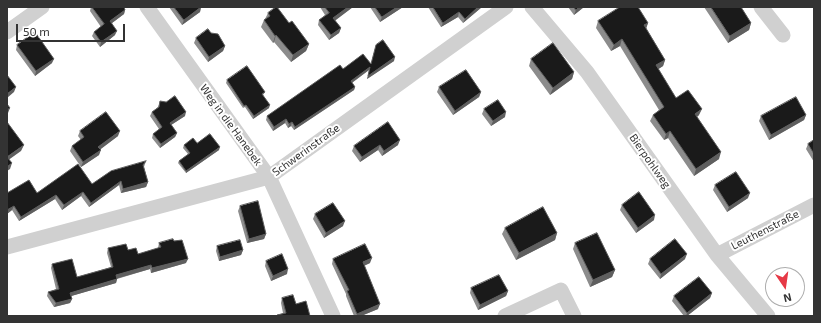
<!DOCTYPE html>
<html>
<head>
<meta charset="utf-8">
<style>
	body { margin:0 }
	#map { position:relative; width:821px; height:323px; overflow:hidden; background:#fff; font-family:"Exo 2",sans-serif }
	canvas { display:block }
	.frame { position:absolute; inset:0; border:8px solid #333; pointer-events:none }
	.north { position:absolute; left:765px; top:267px; width:40px; height:40px; box-sizing:border-box; background:#fff; border:1px solid #adadad; border-radius:50%; rotate:167deg; font-size:11px; font-weight:700; line-height:16px; text-align:center; color:#333 }
	.north::after { content:''; display:block; margin:auto; width:14px; height:18px; background:#e63946; clip-path:polygon(50% 0,100% 100%,50% 72%,0 100%) }
	.scale { position:absolute; left:16px; top:24px; width:109px; height:18px; box-sizing:border-box; border:2px solid #333; border-top:0; padding-left:5px; font-size:12px; line-height:14px; white-space:nowrap; color:#333; -webkit-text-stroke:3px #fff; paint-order:stroke }
</style>
</head>
<body>
<div id="map">
<canvas width="821" height="323"></canvas>
<div class="frame"></div>
<div class="north">N</div>
<div class="scale">50 m</div>
</div>
<script>
const c = document.querySelector('canvas').getContext('2d');
c.lineJoin = 'round';
function stroke(path, color, width, dash) {
  c.strokeStyle = color;
  c.lineWidth = width;
  c.lineCap = dash ? 'butt' : 'round';
  c.setLineDash(dash || []);
  c.stroke(path);
}
function fillPath(path, color) {
  c.fillStyle = color;
  c.fill(path, 'evenodd');
}
function write(font, color, halo, rows, align = 'center') {
  c.font = font + ' "Exo 2",sans-serif';
  c.lineWidth = 4;
  c.setLineDash([]);
  c.textBaseline = 'middle';
  c.strokeStyle = halo;
  c.fillStyle = color;
  for (const [text, x, y, turn = 0] of rows) {
    c.save();
    c.translate(x, y);
    c.rotate((+turn || 0) * Math.PI / 180);
    c.textAlign = isNaN(turn) ? turn : align;
    if (halo) c.strokeText(text, 0, 0);
    c.fillText(text, 0, 0);
    c.restore();
  }
}
stroke(new Path2D(`
	M147,7L269,177L333,316
	M532,7L587,72L717,255L768,316
	M761,7L783,35
	M7,32L42,7
	M7,247L269,177L506,7
	M717,255L814,205
	M505,316L561,290L574,316`), '#d0d0d0', 15);
fillPath(new Path2D(`
	M91,7H124L125,10L124,14L112,23L115,35L100,47L92,36L94,32L101,27L90,11Z
	M169,7H201L200,12L182,25Z
	M320,7H353L335,20L341,28L339,33L329,40L318,25L319,20L325,15Z
	M370,7H403L380,22Z
	M428,7H482L463,23L458,17L441,27Z
	M568,7H584L574,15Z
	M704,7H741L751,23L749,30L728,43Z
	M268,13L289,23L309,44L306,51L291,62L274,42L273,43L261,27L264,20L265,19Z
	M598,21L648,23L646,28L665,60L663,66L658,69L676,98L699,115L697,117L719,159L694,176L668,138L664,140L650,121L653,115L659,110L620,46L611,51L596,28Z
	M211,33L225,46L223,51L208,62L194,43L196,38Z
	M17,45L52,63L35,76L16,50Z
	M376,45L394,61L367,79L369,70L352,83L355,87L354,90L294,130L291,126L288,128L285,123L273,131L266,120L267,116L343,69L371,64Z
	M531,59L574,72L572,79L550,95L529,66Z
	M227,80L265,92L263,95L269,108L253,119L245,107L243,108L226,83Z
	M439,87L481,92L479,97L453,115L437,92Z
	M160,101L185,116L171,125L177,133L175,137L160,148L152,138L153,134L159,129L150,116L152,112L158,107Z
	M484,109L505,117L491,126L482,114Z
	M806,115L804,120L769,140L759,121L761,116Z
	M80,131L118,136L100,149L99,155L81,167L70,151L72,146L81,140L78,136Z
	M814,140V162L806,149L808,144Z
	M197,143L219,150L186,173L178,163L179,161L188,154L183,148L184,145Z
	M398,145L382,156L378,150L360,162L352,151L354,146Z
	M146,161L144,167L148,182L146,187L121,193L119,185L89,207L81,196L62,210L55,199L19,221L12,210L7,214V193H37L92,184Z
	M715,185L748,198L727,212L713,190Z
	M622,205L654,220L636,233L620,210Z
	M240,206L266,234L264,239L247,243L238,211Z
	M315,214L343,226L324,238L313,219Z
	M505,228L557,233L555,240L516,260L502,234Z
	M174,241L186,263L151,273L150,269L117,279L116,283L71,296L72,299L70,303L54,307L47,296L48,292L56,289L51,268L52,264L77,277L111,267L107,253L108,248L128,250L138,254L158,248L159,243Z
	M575,243L615,270L612,277L590,287L573,249Z
	M217,246L243,250L241,255L219,261L216,251Z
	M333,259L370,263L364,266L378,309L361,316H354L346,296V294L332,264Z
	M650,259H685L660,279L648,264Z
	M266,261L287,274L271,281L265,266Z
	M471,288L508,291L506,296L478,310L470,293Z
	M712,293L710,298L687,316H684L672,301L674,296Z
	M282,298L296,304L310,316H277V315L283,313L281,303Z`), '#8c8c8c');
fillPath(new Path2D(`
	M201,7L200,12L182,25L184,20Z
	M348,7H353L332,23L333,18Z
	M397,7H403L380,22L382,17Z
	M478,7H482L463,23L465,19Z
	M579,7H584L574,15L576,10Z
	M125,10L124,14L108,26L110,21Z
	M459,12L458,17L441,27L443,23Z
	M648,23L646,29L644,25Z
	M751,23L749,30L728,43L730,36Z
	M341,28L339,33L329,40L331,35Z
	M117,31L115,35L100,47L101,42Z
	M276,35L274,42L273,43L275,36Z
	M622,39L620,46L611,51L614,45Z
	M309,44L306,51L291,62L293,55Z
	M225,46L223,51L208,62L209,57Z
	M395,57L394,61L367,79L368,76Z
	M54,59L52,63L35,76L36,71Z
	M665,60L663,66L654,72L656,65Z
	M370,67L369,70L350,84L351,81Z
	M574,72L572,79L550,95L553,88Z
	M16,87L14,92L7,98V94Z
	M355,87L354,90L294,130L295,127Z
	M481,92L479,97L453,115L455,111Z
	M270,105L269,108L253,119L254,116Z
	M10,108L8,113L7,114V110Z
	M702,109L699,115L693,120L695,114Z
	M186,112L185,116L168,127L170,123Z
	M506,112L505,117L491,126L493,121Z
	M806,115L804,120L769,140L771,135Z
	M286,119L285,123L273,131L274,127Z
	M292,122L291,126L288,128L289,124Z
	M120,131L118,136L97,152L98,147Z
	M670,131L668,138L664,140L666,134Z
	M177,133L175,137L160,148L161,144Z
	M400,140L398,145L382,156L384,151Z
	M24,145L21,151L7,161V157Z
	M380,145L378,150L360,162L362,157Z
	M220,147L219,150L186,173V171Z
	M101,150L99,155L81,167L83,162Z
	M721,152L719,159L694,176L696,169Z
	M12,163L10,169L7,171V167Z
	M121,181L119,185L89,207L91,203Z
	M148,182L146,187L121,193L123,189Z
	M83,192L81,196L62,210L64,205Z
	M750,193L748,198L727,212L729,207Z
	M56,195L55,199L19,221L21,217Z
	M14,206L12,210L7,214V210Z
	M655,215L654,220L636,233L638,228Z
	M345,221L343,226L324,238L326,233Z
	M557,233L555,240L516,260L519,253Z
	M266,234L264,239L247,243L249,239Z
	M243,250L241,255L219,261L220,257Z
	M687,254L685,259L660,279L661,274Z
	M372,258L370,263L361,267L363,262Z
	M188,259L186,263L151,273L152,268Z
	M151,265L150,269L115,279L116,275Z
	M288,269L287,274L271,281L273,276Z
	M615,270L612,277L590,287L593,280Z
	M117,279L116,283L68,297L70,293Z
	M508,291L506,296L478,310L480,305Z
	M712,293L710,298L687,316H686L687,313Z
	M72,299L70,303L54,307L56,303Z
	M380,304L378,309L361,316H356L357,314Z`), '#5f5f5f');
const building = new Path2D(`
	M92,7H124L125,10L110,21L117,31L101,42L94,32L104,24Z
	M174,7H201L184,20Z
	M276,7H277L289,23L292,21L309,44L293,55L276,35L275,36L264,20L270,16L268,13Z
	M325,7H348L333,18L341,28L331,35L319,20L329,13Z
	M375,7H397L382,17Z
	M433,7H478L465,19L459,12L443,23Z
	M574,7H579L576,10Z
	M620,7H638L648,23L644,25L665,60L656,65L676,98L688,90L702,109L695,114L721,152L696,169L670,131L666,134L653,115L664,107L622,39L614,45L598,21Z
	M711,7H741L751,23L730,36Z
	M208,29L211,33L218,34L225,46L209,57L196,38Z
	M35,32L54,59L36,71L17,45Z
	M383,40L395,57L368,76L370,67L351,81L355,87L295,127L292,122L289,124L286,119L274,127L267,116L340,65L343,69L363,54L371,64L376,45Z
	M553,43L574,72L553,88L531,59Z
	M247,66L265,92L262,94L270,105L254,116L246,105L244,106L227,80Z
	M466,70L481,92L455,111L439,87Z
	M7,75L16,87L7,94Z
	M175,96L186,112L170,123L177,133L161,144L153,134L162,127L152,112L159,107L160,101L166,102Z
	M796,97L806,115L771,135L761,116Z
	M498,100L506,112L493,121L484,109Z
	M7,104L10,108L7,110Z
	M106,112L120,131L98,147L101,150L83,162L72,146L84,137L80,131Z
	M7,122L24,145L7,157L12,163L7,167Z
	M388,122L400,140L384,151L380,145L362,157L354,146Z
	M210,134L220,147L186,171L179,161L190,153L184,145L193,138L197,143Z
	M814,140V154L808,144Z
	M146,161L143,165L148,182L123,189L121,181L91,203L83,192L64,205L56,195L21,217L14,206L7,210V193L29,180L37,193L78,164L92,184L111,171Z
	M736,172L750,193L729,207L715,185Z
	M639,192L655,215L638,228L622,205Z
	M258,201L266,234L249,239L240,206Z
	M333,203L345,221L326,233L315,214Z
	M543,207L557,233L519,253L505,228Z
	M597,233L615,270L593,280L575,243Z
	M173,239L174,241L182,240L188,259L152,268L151,265L116,275L117,279L70,293L72,299L56,303L48,292L59,289L52,264L72,259L77,277L113,267L108,248L126,244L128,250L136,248L138,254L161,247L159,243Z
	M675,239L687,254L661,274L650,259Z
	M240,240L243,250L220,257L217,246Z
	M365,244L372,258L363,262L380,304L357,314L347,291L349,290L333,259Z
	M282,254L288,269L273,276L266,261Z
	M499,275L508,291L480,305L471,288Z
	M699,277L712,293L687,313L674,296Z
	M293,295L296,304L306,301L310,316H278L277,315L286,313L282,298Z`);
fillPath(building, '#1a1a1a');
stroke(building, '#5f5f5f', 1);
write('11px', '#333', '#fff', [
	["Weg in die Hanebek",231,125,54],
	["Schwerinstraße",306,150,-36],
	["Bierpohlweg",650,161,55],
	["Leuthenstraße",765,230,-27]
]);
</script>
</body>
</html>
